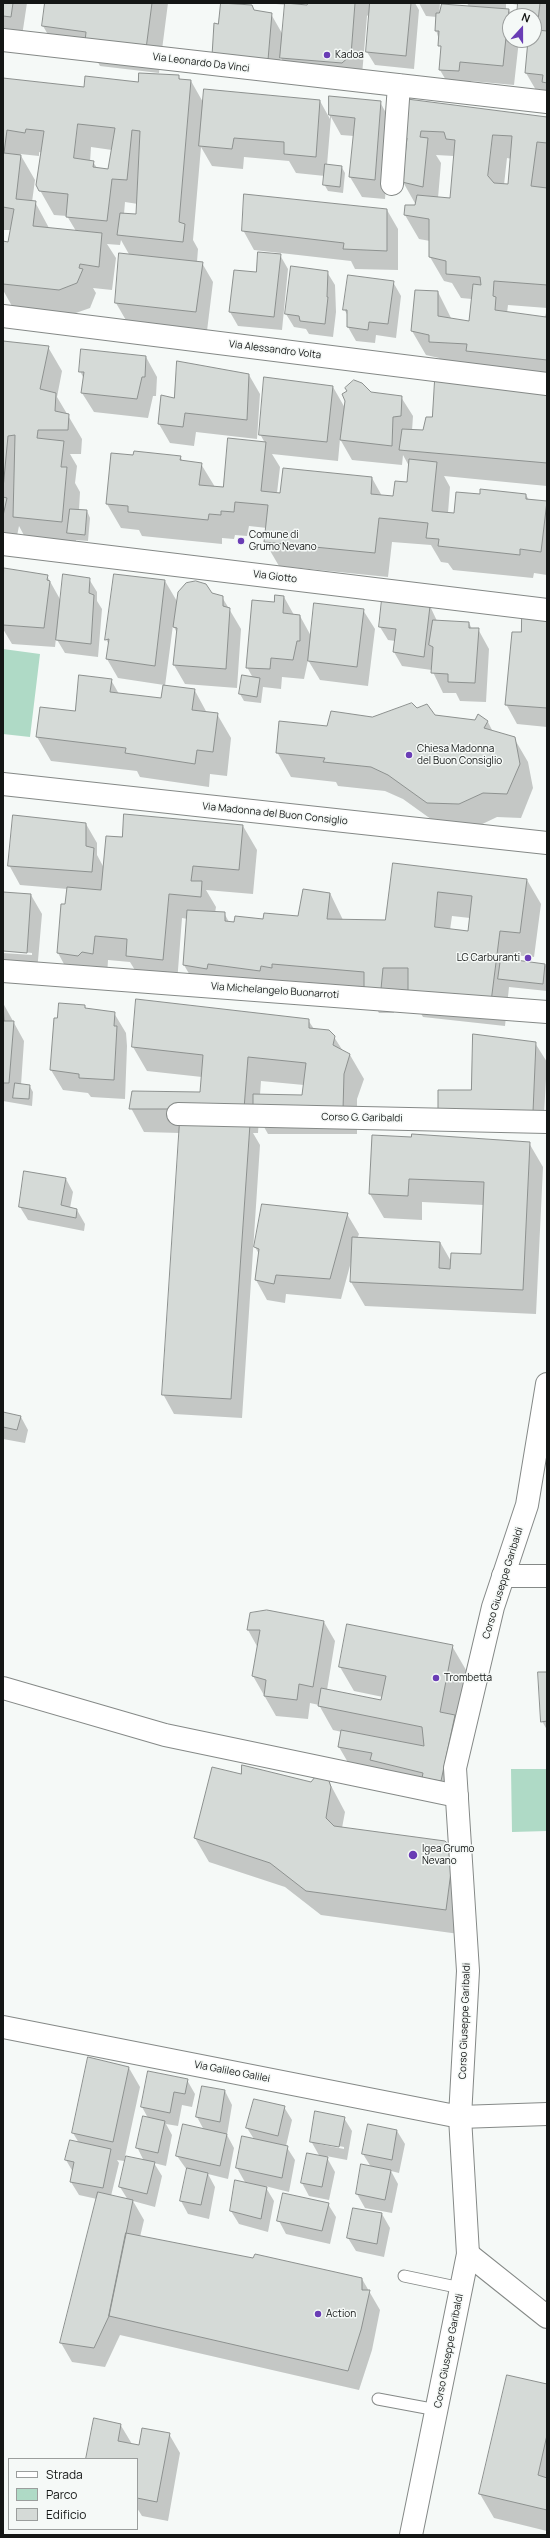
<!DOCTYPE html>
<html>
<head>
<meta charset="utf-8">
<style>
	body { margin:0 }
	#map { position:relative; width:550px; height:2538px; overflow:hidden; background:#f5f9f7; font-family:Manrope,sans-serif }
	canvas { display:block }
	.frame { position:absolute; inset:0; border:4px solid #141615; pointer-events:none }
	.legend { position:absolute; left:8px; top:2458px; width:130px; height:72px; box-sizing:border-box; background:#f5f9f7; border:1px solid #9b9e9d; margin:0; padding:5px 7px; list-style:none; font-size:12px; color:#141615 }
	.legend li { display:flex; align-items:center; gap:8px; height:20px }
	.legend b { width:20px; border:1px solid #9b9e9d }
	.north { position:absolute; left:502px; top:8px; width:40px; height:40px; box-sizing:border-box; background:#f5f9f7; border:1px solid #9b9e9d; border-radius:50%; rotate:21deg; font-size:11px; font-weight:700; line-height:16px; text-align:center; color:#141615 }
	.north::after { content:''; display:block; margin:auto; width:14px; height:18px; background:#6a3db5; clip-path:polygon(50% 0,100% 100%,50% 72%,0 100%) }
</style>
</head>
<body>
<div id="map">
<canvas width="550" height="2538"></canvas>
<div class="frame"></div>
<ul class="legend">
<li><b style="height:5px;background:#fff"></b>Strada</li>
<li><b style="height:11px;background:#afdac6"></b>Parco</li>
<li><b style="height:11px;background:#d5dad7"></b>Edificio</li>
</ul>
<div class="north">N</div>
</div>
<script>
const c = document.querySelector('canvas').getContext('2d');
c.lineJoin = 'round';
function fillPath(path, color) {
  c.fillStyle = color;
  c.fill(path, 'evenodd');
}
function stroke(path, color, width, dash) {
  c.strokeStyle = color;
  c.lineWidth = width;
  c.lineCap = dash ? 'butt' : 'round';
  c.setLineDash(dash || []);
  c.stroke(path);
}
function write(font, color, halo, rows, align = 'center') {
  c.font = font + ' Manrope,sans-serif';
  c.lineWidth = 3;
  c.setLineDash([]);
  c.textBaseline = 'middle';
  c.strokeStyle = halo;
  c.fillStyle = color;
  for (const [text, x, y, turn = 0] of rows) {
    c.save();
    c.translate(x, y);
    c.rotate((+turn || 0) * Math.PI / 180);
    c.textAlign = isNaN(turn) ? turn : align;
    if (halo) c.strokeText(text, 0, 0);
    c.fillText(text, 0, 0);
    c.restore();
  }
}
fillPath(new Path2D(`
	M3,649L40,654L30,737L3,734Z
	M511,1769H547V1831L512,1832Z`), '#afdac6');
fillPath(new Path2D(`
	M3,3H27L22,36L3,34Z
	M46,3H168L159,73L100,66L94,55L57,50L43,26Z
	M266,3H296L308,6L309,3H415L419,10L414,69L375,65L367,52L370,13L367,16L362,75L292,77L280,56L279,79L219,25L254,11L271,14L283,35L286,5Z
	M419,3H440L439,15L469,7L467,3H547V98L540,97L526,73L528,50L523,40H534V16H518L519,5L506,3V9L509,10L512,16H510V40H519L514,85L471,81L470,91L451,89L440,70L442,50L436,30L437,17L426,16Z
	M178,76L181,80L191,81L204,104L320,101L330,119V98L380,102L391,122L385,199L362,197L350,177L354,136L341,135L331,117L327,165L341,166L345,173L343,193L328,191L324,184L325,176L296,173L289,161L244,157L243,169L212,166L201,147L193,240L198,249L197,262L202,263L213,282L207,331L127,322L116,303L130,256L121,240L120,245L107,244L116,258L112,290L93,288L96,293L90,308L73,314L13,308L3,290V248L8,243L11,230H3V79L85,88L139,83ZM91,147L112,150L109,170L97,168L93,162H90ZM39,152L42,153L37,185L54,215L67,216L76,231L49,228L35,202H32L35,180L20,154L39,156ZM125,202L138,204L137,216L124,214Z
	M408,100L547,118V308L508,305L507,313L547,318V316V382L444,366L439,358L426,355L412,331L438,292L452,320L470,322L472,299L461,298L452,283L444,281L430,257V241L419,239L405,215L406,206L416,205L403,182ZM436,155L454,156L451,199L438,198L441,163ZM507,158L512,159L509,185H504Z
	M387,210L398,229V270L355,269L351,261L254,250L243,230Z
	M280,255L288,269L282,330L238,326L230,312L256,273Z
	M327,272L335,285L336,312L333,337L309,334L306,329L294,327L286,314Z
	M393,282L401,296L396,338L376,335L375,343L356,341L348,327V316L344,309Z
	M3,342L48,347L62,371L57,397L82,439L81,454H70L77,466L75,483L80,492L79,510L87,511L90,518L88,541L76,540V546L27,541L19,526L16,541L3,540Z
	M146,357L157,377L156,396H153L148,418L94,412L82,393L84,379L80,371Z
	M249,375L260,394L257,439L196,432L194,446L170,443L159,424L174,399Z
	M333,387L345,408L371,393L401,397L413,416L412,431H424L547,394V486L444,476L450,487L448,513L455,514L481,495H526L529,500L546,502L547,575L534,573L533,578L453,570L448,563L441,562L431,545L392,542L388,577L279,566L265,542L267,528L249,526L247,536L235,535L234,539L222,538V544L142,536L139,530L121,528L107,504L180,456L183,462L201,464L215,487L224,488L265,443L260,434ZM340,439L352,460L402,465L403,455L409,466L408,483L394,497L382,496L372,478L277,493L280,467L272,454L338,461Z
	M5,569L47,576L61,601L89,579L97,592V601L102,609L98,657L65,653L56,638L55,647L12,644L3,629Z
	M165,581L178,603L212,594L222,597L241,629L237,688L185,684L174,665L177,633L173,625L165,686L194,689L207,713L217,714L231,738L227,776L210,774L209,787L140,777L137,771L51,761L37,737L41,708L76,712L111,680L119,694L162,699L164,685L118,678L107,659L109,645L106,639Z
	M284,597L294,615L300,616L311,636L363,610L375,629L368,686L320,680L308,660L304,679L282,677L281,689L263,687L261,703L244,701L240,694L253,678L247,667L275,603Z
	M430,606L437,621L469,623L472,629H478L489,649L486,702L460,701L456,693H443L432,670L402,666L394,652L395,641L388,640L380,627Z
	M547,621V727L517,724L506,704L522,634Z
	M417,709L434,715L488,722L493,732L514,738L528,762L533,788L521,818L497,817L474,828L442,827L403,799L385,791L338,786L336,782L291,777L277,752L328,727Z
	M86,824L97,843V855L104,868L123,838L243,826L257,850L253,894L206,890L216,907L215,913H224L229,922L299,917L330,893L343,920L386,921L394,864L527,880L541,904L534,957L513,955L512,961L545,964L547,968V991L509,987L505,1026L423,1017L409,993L397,991L394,1013H379L368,995L198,989L184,965L188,919L182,918L177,983L141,980L130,962L108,960L107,977H71L58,953L62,905H66L68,889L20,885L9,865ZM452,916L470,918L469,932L450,930Z
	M3,893L31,895L42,914L37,972L3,970V953L32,955V953L3,950Z
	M3,1003L24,1041L21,1085H29L33,1092L32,1106L3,1101Z
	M85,1006L86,1009L114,1013L126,1033L127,1046L125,1099L91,1097L88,1093L63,1090L51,1070Z
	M308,1020L314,1029L334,1037L343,1051L350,1055L364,1079L357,1099V1134H268L259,1118L258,1133H253L260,1145L242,1418L174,1414L163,1394L180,1133L144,1132L131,1108L201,1093L202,1077L147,1071L133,1047ZM261,1081L304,1085L303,1096L260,1095Z
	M535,1043L547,1062L543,1131L471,1091Z
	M373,1136L529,1143L543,1167L536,1314L365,1306L351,1282V1262L341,1299L286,1294L285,1303L267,1300L256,1280L259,1254L255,1247L347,1214L359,1234L357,1239L440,1242L452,1263L482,1255L484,1205L422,1202V1220L384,1218L370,1194Z
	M66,1179L73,1192L70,1208L77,1210L85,1224L84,1231L28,1220L20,1207Z
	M3,1413L21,1417L28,1430L25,1443L3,1439Z
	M324,1622L335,1641L327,1690L382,1701L383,1697L354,1691L340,1667L452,1646L466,1670L456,1720L455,1805L353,1771L339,1747L342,1732L333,1730L319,1705L310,1703L308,1719L276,1716L253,1676L258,1648L248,1630Z
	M547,1673V1730L542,1721Z
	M242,1775L312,1784L327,1778L345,1812L342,1828L453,1850L459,1934L321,1915L285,1887L209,1862L195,1838Z
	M129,2068L140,2087L124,2161L117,2160L119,2163L111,2196L128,2200L120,2187L144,2161L137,2147L148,2118L142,2107L149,2072L187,2080L195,2094L192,2107L182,2105L178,2126L166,2124L172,2135L166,2166L154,2163L162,2176L155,2207L133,2201L144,2220L140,2237L362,2279L380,2310L372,2350L359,2390L120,2335L105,2367L72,2362L61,2343L97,2199L79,2195L71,2182L73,2172L66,2160L79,2143L73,2133Z
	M202,2087L225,2091L232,2105L227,2135L234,2148L228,2179L208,2174L215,2187L209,2219L188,2214L181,2201L187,2170L177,2156L204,2130L197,2117Z
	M284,2107L292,2120L286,2146L295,2160L289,2192L265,2186L274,2201L268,2232L239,2224L231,2211L246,2184L237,2168L254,2139L247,2128Z
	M344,2118L352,2131L347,2160L326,2156L335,2172L329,2200L309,2196L302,2183L320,2157L311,2141ZM319,2142L344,2147V2149L319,2144Z
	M397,2131L405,2144L399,2173L391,2171L398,2184L392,2213L365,2208L357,2194L362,2165L371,2167L363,2154Z
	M328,2204L336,2217L330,2244L286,2234L279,2221Z
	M382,2214L390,2228L384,2257L356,2251L348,2238Z
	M547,2385V2531L494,2518L480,2494Z
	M120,2424L132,2444L140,2446L169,2434L180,2453L168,2521L142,2516L137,2508V2459H87Z`), '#0003');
const building = new Path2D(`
	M3,3H13L11,17L3,16Z
	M45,3H152L146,49L85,42L86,32L42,26Z
	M221,3L252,5L254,10L272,13L268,60L212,56L214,23L218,24Z
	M285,3L307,5L308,3H355L351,55L342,63L280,58Z
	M370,3H411L406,56L366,52Z
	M518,3H540L537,30L547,31V83L542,82L543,75L525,73L528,40H534V16H517Z
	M442,4L509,9L503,66L460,62L459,71L439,70L441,46H438L439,31H435L436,13H439Z
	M139,73L179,75V79L191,80L179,222L185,224L183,242L117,235L120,213L136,214L140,131L132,130L127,180L112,179L107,221L66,217L68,194L39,191L36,185L44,131L26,129L25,133L7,130L4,153L21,155L16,199L36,201L33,226L102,233L99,267L80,264L79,268L83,269L77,283L59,290L3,284V241L8,242L14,209L3,207V78L84,87L85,76L138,82ZM78,124L115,128L108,169L93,167L94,161L74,158Z
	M204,89L320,100L316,157L284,154V142L234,138L232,149L199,146Z
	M329,96L381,101L375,180L349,177L355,118L329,115Z
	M407,99L547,117V143L537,142L531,186L547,188V285L494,281L493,296L496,297L495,310L546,317L547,309V360L466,351L467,344L429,342V335L411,331L415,290L438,291V316L469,321L473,284L481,285L480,277L446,274V261L429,257V219L404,215L405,205H415L417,195L450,198L455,140L446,139L444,132L421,131L420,137L428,138L423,187L402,182L407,138L403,137ZM493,135L512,136L508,184L494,183L488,176Z
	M325,164L342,166L340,187L323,185Z
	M244,194L387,209V251L343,249L344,243L242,231Z
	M258,252L281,254L274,317L229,312L234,270L256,272Z
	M119,253L203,262L196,312L115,303Z
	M291,266L328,271L327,297H328L325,324L300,321L299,316L285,314Z
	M348,275L394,281L388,324L369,322L368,330L347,327V310H343Z
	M3,341L49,346L40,389L56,393L55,411L69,414L68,430H38L37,438L64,441L61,467H67L62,522L13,517L15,435L8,436L3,489Z
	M81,349L146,356L145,377H142L137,399L81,393L84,372H79Z
	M177,361L249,374L247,420L185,413L183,427L158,424L161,395L174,398Z
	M264,377L333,386L327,442L259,435Z
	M354,380L362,383L371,392L402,396L401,416L393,417L392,446L340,440L345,401L342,394L347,391L345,388Z
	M435,380L547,393V463L399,450L402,429L423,430L426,417H432Z
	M228,438L266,442L261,491L280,493L283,468L372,477L371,494L393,496L395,481L407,482L409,459L437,462L432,511L454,513L456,492L480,494V489L526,494V499L547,501L541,552L520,549V555L438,546L439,539L426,538L428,523L379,518L375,553L264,542L268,505L235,502L234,512L221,511V515L209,514L208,520L128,512V506L106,504L111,453L133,455L134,451L181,456L180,460L202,463L199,485L223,487Z
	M3,497L7,498L3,516Z
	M70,509L87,510L85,535L67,533Z
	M4,568L48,575L47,580L50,581L44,628L3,625Z
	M63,574L90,578L89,593L94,595L91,644L56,640Z
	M114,574L165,580L155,666L106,659L109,639L105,640Z
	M196,581L206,584L212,593L223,596V606L230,608L226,669L173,665L177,628L173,627L178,592L186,583Z
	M275,595L284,596L283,613L300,615V641H297L293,660L271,658L270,669L246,668L252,600L274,602Z
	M382,599L430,606L424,657L393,652L396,629L379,627Z
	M314,603L364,609L357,667L308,661Z
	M522,618L547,620V708L505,705L512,632H521Z
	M433,620L469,622V628H479L475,683L448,682V674L431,673L433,647L429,645Z
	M79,675L112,679L110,692L161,698L163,685L195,689L192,710L218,713L213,752L197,750L195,764L125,753L126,748L36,737L40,707L75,711Z
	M242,675L260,678L257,697L239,694Z
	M412,703L417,708L427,704L435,715L475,720L478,714L488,721L484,728L515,737L520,764L507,794L483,793L459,804L427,803L388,775L371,767L323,762L325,758L276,753L279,721L327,726L331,711L372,717Z
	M124,814L243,825L239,870L193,866L191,881H202L201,897L169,894L163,960L126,956L127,939L95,936L93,954L82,952L78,956L57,953L61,904H65L67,887L101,890L106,836L122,837Z
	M13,815L86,823V846L94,848L92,872L8,866Z
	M393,863L527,879L520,933L500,931L491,1002L408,993V968H383L381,989L364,990V972L272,964V968L261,966L260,971L208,964L207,969L183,965L187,910L225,912V921L234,922L235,916L263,919L264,913L298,916L303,889L330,893L327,919L385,920ZM438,892L472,896L468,931L435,927Z
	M3,892L31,894L27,953L3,951Z
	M501,958L545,964L543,984L498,979Z
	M136,999L309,1019V1028L329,1030L335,1036L333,1045L350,1054L344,1074L343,1110H253V1094L302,1095L306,1063L248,1057L244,1109H129L132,1091L200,1092L203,1055L132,1047Z
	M3,1001L4,1021H14L9,1083H3Z
	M59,1003L85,1005V1008L115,1012L114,1026H117L114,1080L79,1078V1074L50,1070L54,1018H57Z
	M473,1034L536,1042L533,1112L438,1111V1090H471Z
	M15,1083L30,1085L29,1099L13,1098Z
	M180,1120L250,1124L231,1399L162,1395Z
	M412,1134L530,1142L523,1290L350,1282L352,1237L440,1242L439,1268L450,1269L451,1253L481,1254L484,1182L409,1179L408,1196L369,1194L372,1135L411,1137Z
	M24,1171L66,1178L61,1205L77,1209L76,1218L19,1207Z
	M262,1204L348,1213L330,1279L276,1275L274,1284L255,1280L259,1249L254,1247Z
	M3,1412L21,1416L17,1430L3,1427Z
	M267,1610L324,1621L313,1687L299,1684L297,1700L264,1696L266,1680L252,1676L260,1630H247L250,1613Z
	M347,1624L453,1645L440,1712L455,1715L441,1781L422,1778L423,1773L370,1760L372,1753L338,1747L341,1730L424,1746L422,1727L318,1706L321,1688L381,1700L386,1676L339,1667Z
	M538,1672H547V1721L541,1722Z
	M242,1765L311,1782L315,1777L328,1778L331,1787L326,1818L334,1826L445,1841L454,1849L446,1910L306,1891L270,1863L194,1838L212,1767L241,1774Z
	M88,2057L129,2067L113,2142L72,2133Z
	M148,2071L188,2079L185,2094L174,2092L170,2113L141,2107Z
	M202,2086L225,2090L220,2122L196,2117Z
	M254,2099L285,2106L278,2136L246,2128Z
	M315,2111L345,2117L339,2147L310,2142Z
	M143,2116L165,2121L158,2153L136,2148Z
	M183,2124L227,2134L220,2166L176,2156Z
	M368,2124L397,2130L392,2160L362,2154Z
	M242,2136L288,2146L282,2178L236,2168Z
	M70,2140L111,2149L103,2188L70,2182L74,2162L65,2160Z
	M307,2153L328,2157L322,2187L301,2183Z
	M126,2156L155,2162L147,2194L119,2187Z
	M361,2164L391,2170L385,2200L356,2194Z
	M187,2168L208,2173L201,2205L180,2201Z
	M235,2180L267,2187L261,2219L230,2211Z
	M98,2192L133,2200L109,2316L94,2348L60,2343Z
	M283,2193L329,2203L322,2231L277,2221Z
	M353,2208L382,2213L377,2244L347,2238Z
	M126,2233L253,2258L255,2254L362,2278V2290H370L361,2330L348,2371L109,2316Z
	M507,2375L547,2384V2435L538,2475L547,2478V2510L479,2494Z
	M94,2418L121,2424L118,2441L139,2445L142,2428L170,2433L157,2502L137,2498V2459H86Z`);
fillPath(building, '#d5dad7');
stroke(building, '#8d918f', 1);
const lane = new Path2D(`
	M404,2276L461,2288
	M378,2399L437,2410`);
const street = new Path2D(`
	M3,40L547,102
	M392,184L399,85
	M3,316L547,384
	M3,544L547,610
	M3,784L547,843
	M3,971L547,1012
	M178,1114L547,1122
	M503,1576H547
	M3,1688L165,1735L457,1796
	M460,2117L547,2114
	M468,2254L547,2317`);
const secondary = new Path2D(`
	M3,2027L460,2117
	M411,2535L468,2254L460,2117L468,1971L455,1768L493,1607L527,1505L547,1384`);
stroke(lane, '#858987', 13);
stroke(street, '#858987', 24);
stroke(secondary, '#858987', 24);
stroke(lane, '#fff', 11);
stroke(street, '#fff', 22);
stroke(secondary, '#fff', 22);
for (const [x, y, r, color] of [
	[327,55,4,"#6a3db5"],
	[241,541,4,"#6a3db5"],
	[409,755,4,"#6a3db5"],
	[528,958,4,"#6a3db5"],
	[436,1678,4,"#6a3db5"],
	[413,1855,5,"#6a3db5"],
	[318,2314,4,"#6a3db5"]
]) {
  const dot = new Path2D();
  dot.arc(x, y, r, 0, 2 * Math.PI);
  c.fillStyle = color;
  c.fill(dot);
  stroke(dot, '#f5f9f7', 1.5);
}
write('10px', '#141615', '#f5f9f7', [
	["Kadoa",335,55],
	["Comune di",249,535],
	["Grumo Nevano",249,547],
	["Chiesa Madonna",417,749],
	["del Buon Consiglio",417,761],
	["LG Carburanti",520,958,"right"],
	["Trombetta",444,1678],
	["Igea Grumo",422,1849],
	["Nevano",422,1861],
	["Action",326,2314]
], 'left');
write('10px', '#141615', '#f5f9f7', [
	["Via Leonardo Da Vinci",201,63,7],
	["Via Alessandro Volta",275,350,7],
	["Via Giotto",275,577,7],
	["Via Madonna del Buon Consiglio",275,814,6],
	["Via Michelangelo Buonarroti",275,991,4],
	["Corso G. Garibaldi",362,1118,1],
	["Corso Giuseppe Garibaldi",503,1583,-73],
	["Corso Giuseppe Garibaldi",465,2021,-88],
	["Via Galileo Galilei",232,2072,11],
	["Corso Giuseppe Garibaldi",449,2351,-79]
]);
</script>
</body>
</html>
